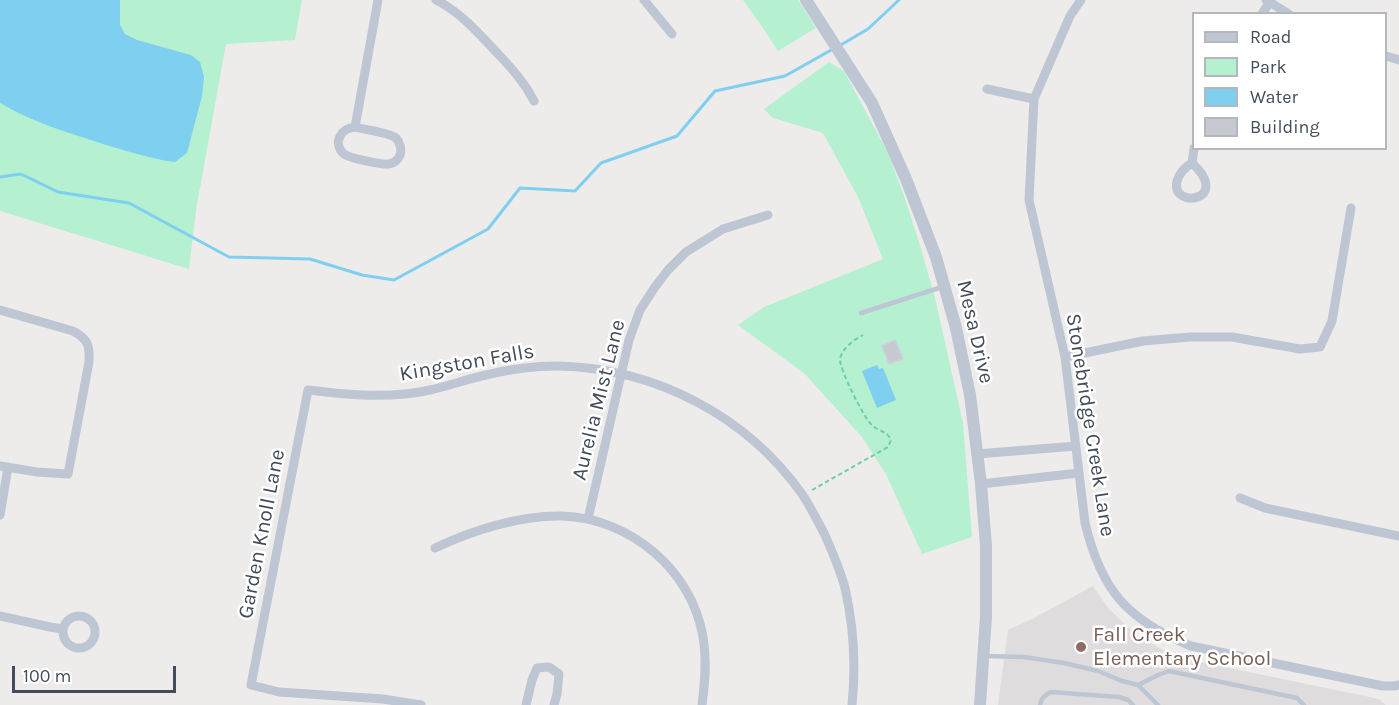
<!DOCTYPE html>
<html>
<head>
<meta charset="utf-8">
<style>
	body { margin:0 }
	#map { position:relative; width:1399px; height:705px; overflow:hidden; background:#eeebeb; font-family:Karla,sans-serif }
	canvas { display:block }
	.legend { position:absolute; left:1192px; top:12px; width:195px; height:138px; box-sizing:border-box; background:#fff; border:2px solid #b4b8bd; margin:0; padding:8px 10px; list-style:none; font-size:18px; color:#434d59 }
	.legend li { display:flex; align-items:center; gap:12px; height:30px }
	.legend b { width:30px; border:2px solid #b4b8bd }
	.scale { position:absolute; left:12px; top:666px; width:164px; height:27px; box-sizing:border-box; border:3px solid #434d59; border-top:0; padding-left:8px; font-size:18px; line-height:21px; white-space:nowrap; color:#434d59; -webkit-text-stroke:4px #fff; paint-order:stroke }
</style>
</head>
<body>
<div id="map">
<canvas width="1399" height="705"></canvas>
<ul class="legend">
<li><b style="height:8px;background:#bdc6d2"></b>Road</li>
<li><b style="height:16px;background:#b5f0d1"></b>Park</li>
<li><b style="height:16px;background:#7fcff0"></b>Water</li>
<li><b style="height:16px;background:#c7c9d2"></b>Building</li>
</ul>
<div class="scale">100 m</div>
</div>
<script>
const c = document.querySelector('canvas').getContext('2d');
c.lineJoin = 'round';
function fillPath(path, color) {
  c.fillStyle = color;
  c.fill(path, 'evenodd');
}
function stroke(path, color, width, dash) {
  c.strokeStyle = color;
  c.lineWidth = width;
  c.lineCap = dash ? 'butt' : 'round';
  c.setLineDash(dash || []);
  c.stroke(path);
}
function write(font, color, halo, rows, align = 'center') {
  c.font = font + ' Karla,sans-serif';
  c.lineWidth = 5;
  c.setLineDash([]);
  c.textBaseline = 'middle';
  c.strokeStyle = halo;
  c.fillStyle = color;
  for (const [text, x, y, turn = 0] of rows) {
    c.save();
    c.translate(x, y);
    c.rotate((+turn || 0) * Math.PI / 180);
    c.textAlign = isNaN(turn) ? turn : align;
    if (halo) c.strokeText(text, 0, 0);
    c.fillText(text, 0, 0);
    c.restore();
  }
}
fillPath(new Path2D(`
	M1093,586L1108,608L1137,636L1177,657L1379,699L1386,705H998L1008,630L1032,619Z`), '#dfdcdd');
fillPath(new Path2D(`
	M0,0H302L295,40L226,44L196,210L189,269L0,211Z
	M743,0H798L816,28L778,51L763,28Z
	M829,62L844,71L888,153L904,196L920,245L935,298L963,423L972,537L922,554L886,474L862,437L805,374L738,325L764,307L883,259L858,197L823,133L773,118L764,109Z`), '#b5f0d1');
fillPath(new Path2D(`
	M0,0H120V25L125,34L137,40L191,55L200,62L204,77L202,96L187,153L175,162C151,159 127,151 103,144C66,132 34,123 0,103Z
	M877,365L879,369L883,368L896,400L877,408L862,371Z`), '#7fcff0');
stroke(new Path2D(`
	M839,46L868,29L899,0
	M0,177L21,174L58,192L129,203L229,257L310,259L362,275L394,280L488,229L520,188L575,191L601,163L677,136L715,91L785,76L833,49`), '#7fcff0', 3);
const building = new Path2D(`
	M895,340L903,359L889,364L882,346Z`);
fillPath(building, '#c7c9d2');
stroke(building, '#cfd0d8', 1.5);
stroke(new Path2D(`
	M812,490L888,447L891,440C887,431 880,432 873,426C865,421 839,368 840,359C842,348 854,340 863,335`), '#6ccfa6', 2, [4.5, 3]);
stroke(new Path2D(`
	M861,313L942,287
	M984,656L1024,657L1064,663L1098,671L1122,681L1138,685L1158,705
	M1138,685L1158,675L1169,671L1297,698L1304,705
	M1040,705C1041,698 1045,695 1051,692L1119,697L1128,700L1133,705`), '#bdc6d2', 4.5);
stroke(new Path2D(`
	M436,0C462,13 480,35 500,56C513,70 525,83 534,101
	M644,0L672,34
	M1081,0L1070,16L1034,99L1029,200L1065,357L1085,523C1101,590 1127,620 1191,646L1383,686H1394L1399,685
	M1266,0L1289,14
	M1262,14L1269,3
	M1386,56L1399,60
	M987,89L1034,99
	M355,127C365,130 388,132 396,138C400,142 402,150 400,155C398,160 394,163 389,164C382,165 349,158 344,154C332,143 341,128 355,127Z
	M355,127L378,0
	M1192,163C1233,201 1170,210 1177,181C1180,172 1185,167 1192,163L1194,148
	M0,310L73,331C88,339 90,346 89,362L68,474L37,472L0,466
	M1065,357L1143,341L1190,337H1232L1300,349L1320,347L1332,321L1351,208
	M977,454L1076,446
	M981,484L1079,473
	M1240,498L1265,508L1399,536
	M0,515L8,467
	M588,519L629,340L640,310L655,287L668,270L686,252L723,229L768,215
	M435,548C473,530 521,515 562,516C630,518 692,570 703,637C707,660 705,682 702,705
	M0,616L50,627L63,629
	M63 632a16 16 0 1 1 32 0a16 16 0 1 1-32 0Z
	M421,705L383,699L279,692L251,685L308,390C349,395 389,399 430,390C449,386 467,379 486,375C510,369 534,366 558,366C654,368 746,415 802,494C810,506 817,520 824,533C832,551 840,569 845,588C854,627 856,665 852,705
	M526,705L532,680L537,668L549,667L559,674L557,694L554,705`), '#bdc6d2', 9);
stroke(new Path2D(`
	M806,0L872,103L906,179L936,257L956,328L970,395L981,484L986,546V617L980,705`), '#bdc6d2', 12);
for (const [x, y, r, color] of [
	[1081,647,6,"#8d6e63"]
]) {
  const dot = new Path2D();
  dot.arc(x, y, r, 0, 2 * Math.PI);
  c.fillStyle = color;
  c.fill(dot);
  stroke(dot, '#fff', 2);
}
write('21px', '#434d59', '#fff', [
	["Mesa Drive",975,332,77],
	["Kingston Falls",467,363,-10],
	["Aurelia Mist Lane",599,400,-76],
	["Stonebridge Creek Lane",1090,425,81],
	["Garden Knoll Lane",262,534,-79]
]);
write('21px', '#785e54', '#fff', [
	["Fall Creek",1093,635],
	["Elementary School",1093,659]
], 'left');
</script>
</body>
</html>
